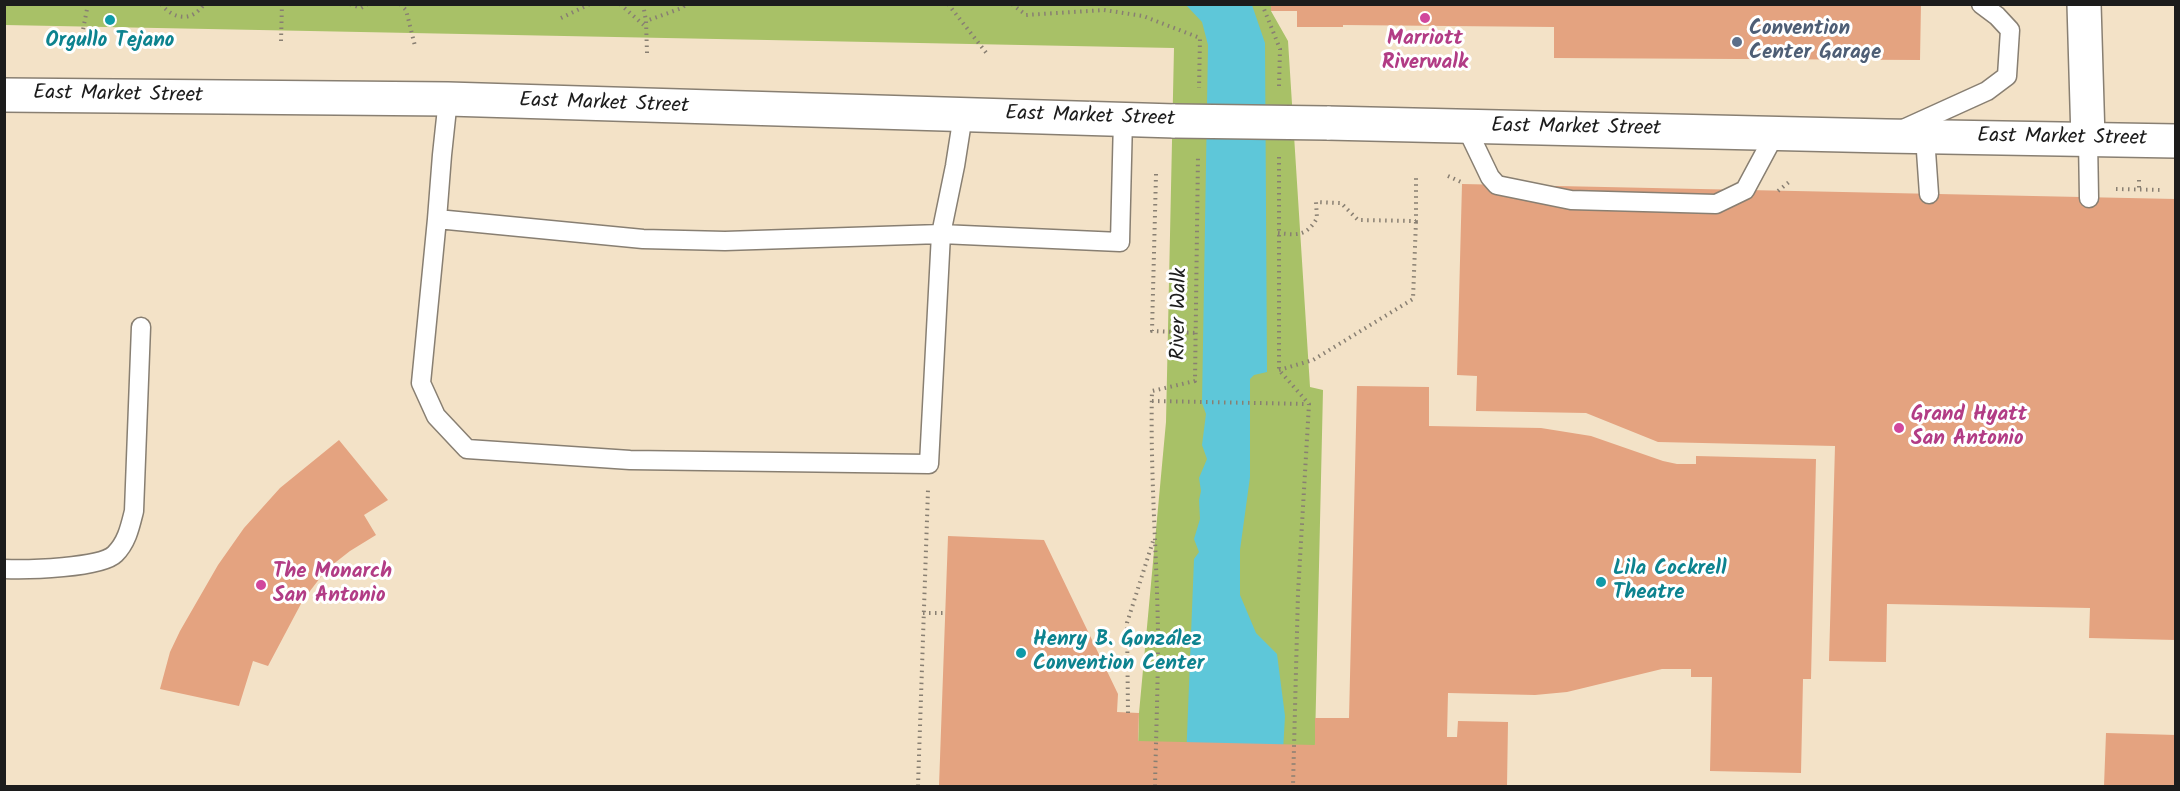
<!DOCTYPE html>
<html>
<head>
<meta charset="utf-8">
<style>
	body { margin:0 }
	#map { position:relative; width:2180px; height:791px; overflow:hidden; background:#f3e2c7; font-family:Kalam,sans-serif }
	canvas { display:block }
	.frame { position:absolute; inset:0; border:6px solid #1c1c1c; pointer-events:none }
</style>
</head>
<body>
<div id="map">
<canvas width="2180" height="791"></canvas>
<div class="frame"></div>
</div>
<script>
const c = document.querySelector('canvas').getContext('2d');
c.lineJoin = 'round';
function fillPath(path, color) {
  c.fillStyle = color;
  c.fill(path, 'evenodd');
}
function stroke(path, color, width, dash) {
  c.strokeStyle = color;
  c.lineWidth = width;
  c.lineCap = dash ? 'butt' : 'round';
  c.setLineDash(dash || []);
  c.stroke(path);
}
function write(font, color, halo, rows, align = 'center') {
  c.font = font + ' Kalam,sans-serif';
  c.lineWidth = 6;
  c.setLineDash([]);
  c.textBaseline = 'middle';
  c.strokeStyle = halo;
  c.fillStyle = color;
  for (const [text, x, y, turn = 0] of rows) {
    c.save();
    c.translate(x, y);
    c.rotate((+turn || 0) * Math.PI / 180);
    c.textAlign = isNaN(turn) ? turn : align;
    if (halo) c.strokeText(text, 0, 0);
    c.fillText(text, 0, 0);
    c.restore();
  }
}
fillPath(new Path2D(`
	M5,4L1271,5V11L1288,41L1310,387L1323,390L1314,786H1137L1139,713L1166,422L1174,48L5,25Z`), '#a8c167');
fillPath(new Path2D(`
	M1186,5H1252L1265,43L1267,372L1254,375L1250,379V477L1240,550V595L1256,633L1277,654L1285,716L1281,786H1185L1194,559L1199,552L1194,539L1200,519L1199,500L1201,491L1199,478L1207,459L1202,445L1206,414L1202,403L1208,45L1202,22Z`), '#5ec7d9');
fillPath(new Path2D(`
	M1271,4H1921L1920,60L1554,58V27L1343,25V27H1297V11H1271Z
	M1462,184L2176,199V640L2089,638L2090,608L1887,604L1886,662L1829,661L1835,446L1658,442L1586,413L1476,411L1477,376L1457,375Z
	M1357,386L1429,387V426L1541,428L1591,436L1663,461L1677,464H1696V456L1816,459L1811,679H1803L1801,773L1710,771L1712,677H1691V669H1662L1567,692L1535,695L1448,693L1447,737H1457L1458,721L1508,722L1507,786H939L948,536L1044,540L1118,694L1117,712L1139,713L1138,741L1315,745V718H1349Z
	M339,440L388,500L364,515L376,535L350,551L327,569L303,600L268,666L253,661L239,706L160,689L170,652L180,631L218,565L244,528L280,488Z
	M2106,733L2176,735V786H2104Z`), '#e4a380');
const lane = new Path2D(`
	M963,115L955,166L941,234L1120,242L1123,119
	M1466,127L1490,177L1497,185L1571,200L1716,204L1745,190L1775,134
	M1901,130L1987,91L2007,76L2010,30L1997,16L1981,4
	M1925,137L1929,194
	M2088,139L2089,198
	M437,219L421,383L436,416L467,449L630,460L929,464L941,234L725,241L643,239L437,219L442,155L448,99
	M4,569C27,570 101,568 115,554C127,542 130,527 134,511L141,327`);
const secondary = new Path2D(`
	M2084,4L2088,139`);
const primary = new Path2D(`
	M4,95L448,99L1175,121
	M1327,123L1886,136L2176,141`);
stroke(lane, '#887f72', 21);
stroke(secondary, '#887f72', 36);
stroke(primary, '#887f72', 36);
stroke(new Path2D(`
	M161,4C174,20 192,22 204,4
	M350,4L361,8L368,4
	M400,4L406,10L415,46
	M620,4L646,27
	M643,4L646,21
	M948,4L988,55
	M1012,4L1026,15L1104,10L1143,16L1200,38L1199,88
	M1262,4L1280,49L1279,86
	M561,18L590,4
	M82,35L88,4
	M281,41L282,4
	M647,53L646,21L682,8L686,4
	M1279,157V370L1309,404L1298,593L1293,786
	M1156,174L1152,331L1196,333
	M1448,176L1461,182
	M2139,180V190
	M2116,189L2164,190
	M1778,191L1789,182
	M1278,233C1297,235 1306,237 1317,218L1316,202L1341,203L1358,220L1416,221V175
	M1279,370L1313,360L1413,299L1416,221
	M1152,401L1308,404
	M923,613H945
	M1128,713L1127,623L1154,538
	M918,786L928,490
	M1155,786C1156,736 1158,685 1158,635C1157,554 1150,473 1152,391L1195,381L1198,155`), '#887f72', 4, [1.5, 4.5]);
stroke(lane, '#fff', 18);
stroke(secondary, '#fff', 33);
stroke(primary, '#fff', 33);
const primaryBridge = new Path2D(`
	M1175,121L1327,123`);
stroke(primaryBridge, '#887f72', 36, []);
stroke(primaryBridge, '#fff', 33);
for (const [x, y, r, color] of [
	[1425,18,6,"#d1479c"],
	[110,20,6,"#0f9aa8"],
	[1737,42,6,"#5c6f8a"],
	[1899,428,6,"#d1479c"],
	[1601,582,6,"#0f9aa8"],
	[261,585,6,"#d1479c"],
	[1021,653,6,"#0f9aa8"]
]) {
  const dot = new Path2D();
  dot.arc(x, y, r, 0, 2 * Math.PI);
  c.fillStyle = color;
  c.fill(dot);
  stroke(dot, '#fff', 2);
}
write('bold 21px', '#4e5e75', '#fff', [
	["Convention",1749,30],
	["Center Garage",1749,54]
], 'left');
write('bold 21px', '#b23c85', '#fff', [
	["Marriott",1425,40,"center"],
	["Riverwalk",1425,64,"center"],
	["Grand Hyatt",1911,416],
	["San Antonio",1911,440],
	["The Monarch",273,573],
	["San Antonio",273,597]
], 'left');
write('bold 21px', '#0d838f', '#fff', [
	["Orgullo Tejano",110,42,"center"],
	["Lila Cockrell",1613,570],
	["Theatre",1613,594],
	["Henry B. González",1033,641],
	["Convention Center",1033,665]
], 'left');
write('21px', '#1c1c1c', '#fff', [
	["East Market Street",118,96,1],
	["East Market Street",604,105,2],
	["East Market Street",1090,118,2],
	["East Market Street",1576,129,1],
	["East Market Street",2062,139,1],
	["River Walk",1181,314,-89]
]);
</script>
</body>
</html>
